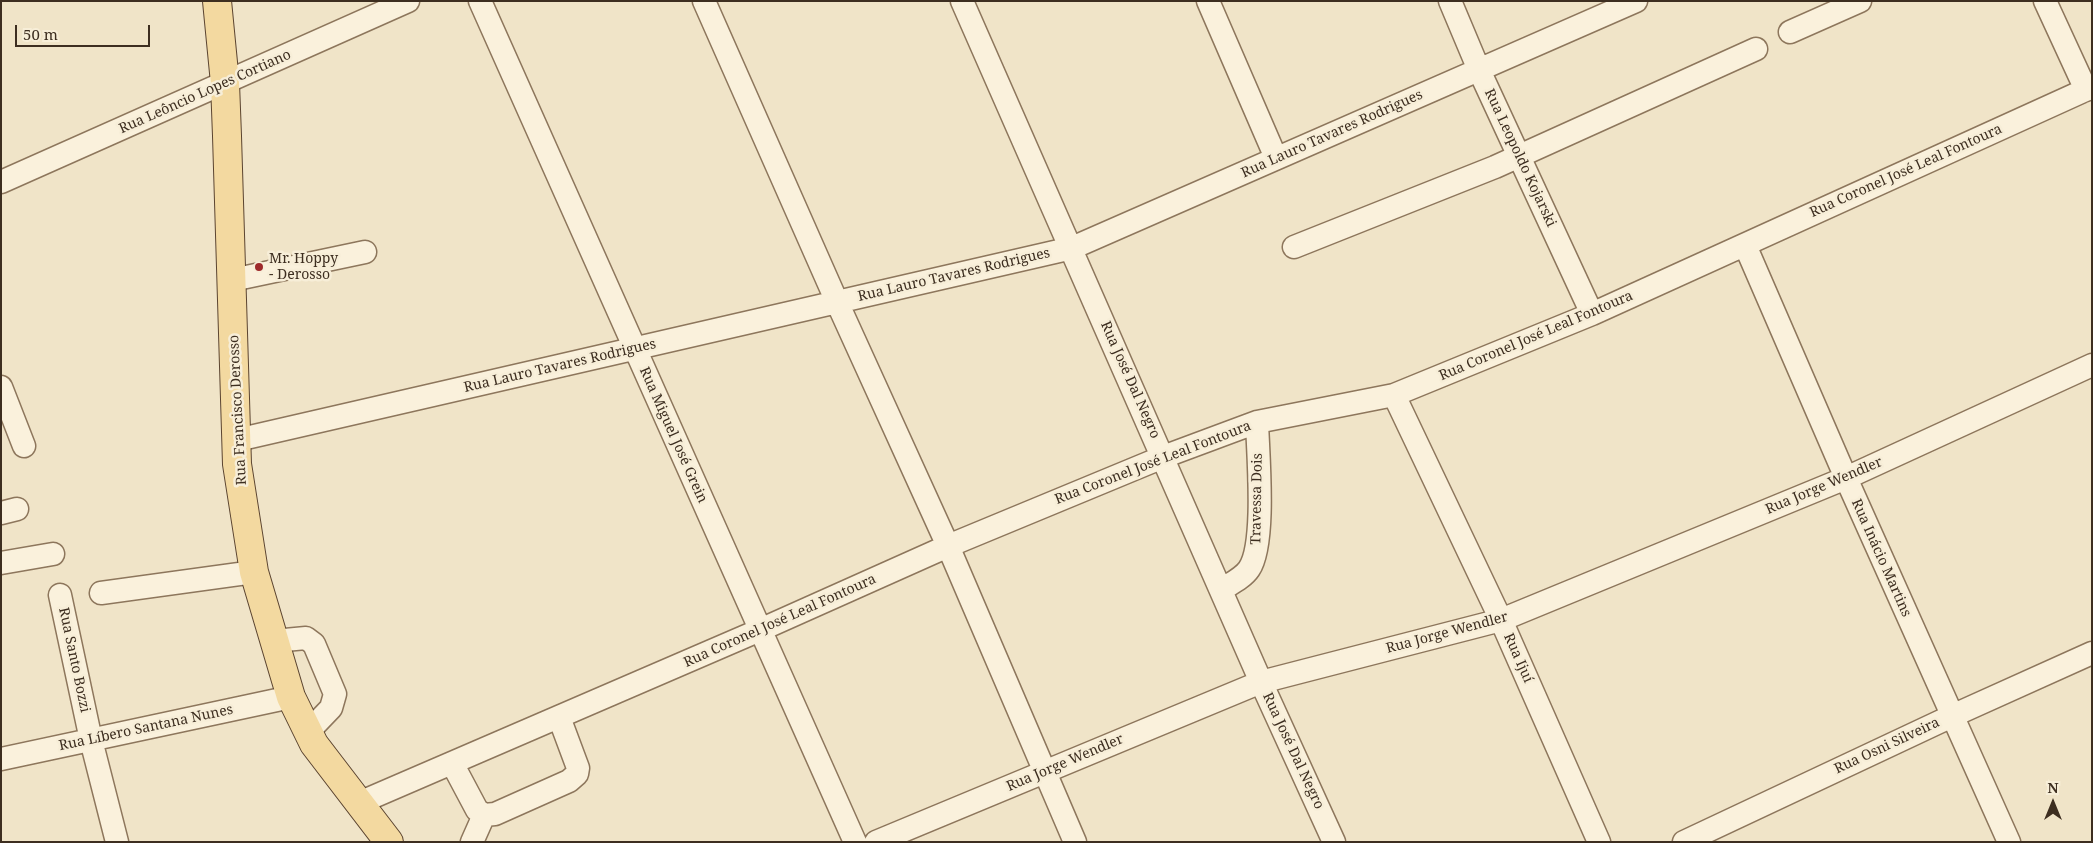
<!DOCTYPE html>
<html>
<head>
<meta charset="utf-8">
<style>
	body { margin:0 }
	#map { position:relative; width:2093px; height:843px; overflow:hidden; background:#f0e4c8; font-family:"Noto Serif",serif }
	canvas { display:block }
	.frame { position:absolute; inset:0; border:2px solid #3d2e20; pointer-events:none }
	.north { position:absolute; left:2028px; top:778px; width:50px; height:50px; -webkit-text-stroke:4px #f7eed8; paint-order:stroke; rotate:0deg; font-size:14px; font-weight:700; line-height:20px; text-align:center; color:#3d2e20 }
	.north::after { content:''; display:block; margin:auto; width:18px; height:22px; background:#3d2e20; clip-path:polygon(50% 0,100% 100%,50% 72%,0 100%) }
	.scale { position:absolute; left:15px; top:25px; width:135px; height:22px; box-sizing:border-box; border:2px solid #3d2e20; border-top:0; padding-left:6px; font-size:15px; line-height:18px; white-space:nowrap; color:#3d2e20; -webkit-text-stroke:4px #f7eed8; paint-order:stroke }
</style>
</head>
<body>
<div id="map">
<canvas width="2093" height="843"></canvas>
<div class="frame"></div>
<div class="north">N</div>
<div class="scale">50 m</div>
</div>
<script>
const c = document.querySelector('canvas').getContext('2d');
c.lineJoin = 'round';
function stroke(path, color, width, dash) {
  c.strokeStyle = color;
  c.lineWidth = width;
  c.lineCap = dash ? 'butt' : 'round';
  c.setLineDash(dash || []);
  c.stroke(path);
}
function write(font, color, halo, rows, align = 'center') {
  c.font = font + ' "Noto Serif",serif';
  c.lineWidth = 5;
  c.setLineDash([]);
  c.textBaseline = 'middle';
  c.strokeStyle = halo;
  c.fillStyle = color;
  for (const [text, x, y, turn = 0] of rows) {
    c.save();
    c.translate(x, y);
    c.rotate((+turn || 0) * Math.PI / 180);
    c.textAlign = isNaN(turn) ? turn : align;
    if (halo) c.strokeText(text, 0, 0);
    c.fillText(text, 0, 0);
    c.restore();
  }
}
const minor = new Path2D(`
	M480,1L855,842
	M704,1L837,302L948,546L1075,842
	M962,1L1261,682L1334,842
	M1208,1L1276,158
	M1450,1L1479,70L1592,314
	M2045,1L2086,90
	M1790,32L1860,1
	M1,182L408,1
	M1745,245L1846,478L2009,842
	M1294,247L1495,167L1756,49
	M232,280L365,252
	M1,387L24,446
	M1394,395L1501,620L1599,842
	M237,440L1072,248L1636,1
	M1,513L17,509
	M1,563L53,554
	M1221,590C1230,584 1243,578 1249,569C1266,544 1258,455 1257,422
	M101,593L254,572
	M60,595L91,740L117,842
	M274,641L306,638L314,644L335,694L331,708L308,732
	M1,759L291,697
	M452,763L477,810L484,815L495,814L569,781L577,774L578,768L559,717
	M359,803L760,630L948,546L1163,457L1257,422L1394,395L1592,314L2092,87
	M472,842L484,815
	M876,842L1261,682L1501,620L1846,478L2092,365
	M1684,842L1952,716L2092,653`);
const major = new Path2D(`
	M217,1L225,83L227,136L237,464L254,572L291,697L314,744L389,842`);
stroke(minor, '#8d765c', 25);
stroke(major, '#5b4430', 30);
stroke(minor, '#faf1dc', 22);
stroke(major, '#f3d9a0', 28);
for (const [x, y, r, color] of [
	[259,267,5,"#9e2a2b"]
]) {
  const dot = new Path2D();
  dot.arc(x, y, r, 0, 2 * Math.PI);
  c.fillStyle = color;
  c.fill(dot);
  stroke(dot, '#f7eed8', 2);
}
write('14px', '#3d2e20', '#f7eed8', [
	["Rua Leôncio Lopes Cortiano",205,92,-24],
	["Rua Lauro Tavares Rodrigues",1332,134,-24],
	["Rua Leopoldo Kojarski",1520,158,65],
	["Rua Coronel José Leal Fontoura",1906,171,-24],
	["Rua Lauro Tavares Rodrigues",954,275,-13],
	["Rua Coronel José Leal Fontoura",1536,336,-23],
	["Rua Lauro Tavares Rodrigues",560,366,-13],
	["Rua José Dal Negro",1130,380,66],
	["Rua Francisco Derosso",238,410,-93],
	["Rua Miguel José Grein",673,435,66],
	["Rua Coronel José Leal Fontoura",1153,463,-21],
	["Rua Jorge Wendler",1824,486,-23],
	["Travessa Dois",1257,499,-89],
	["Rua Inácio Martins",1881,558,66],
	["Rua Coronel José Leal Fontoura",780,621,-24],
	["Rua Jorge Wendler",1447,633,-15],
	["Rua Ijuí",1518,658,66],
	["Rua Santo Bozzi",74,660,78],
	["Rua Líbero Santana Nunes",146,728,-12],
	["Rua Osni Silveira",1887,746,-25],
	["Rua José Dal Negro",1293,751,65],
	["Rua Jorge Wendler",1065,763,-23]
]);
write('14px', '#3d2e20', '#f7eed8', [
	["Mr. Hoppy",269,259],
	["- Derosso",269,275]
], 'left');
</script>
</body>
</html>
